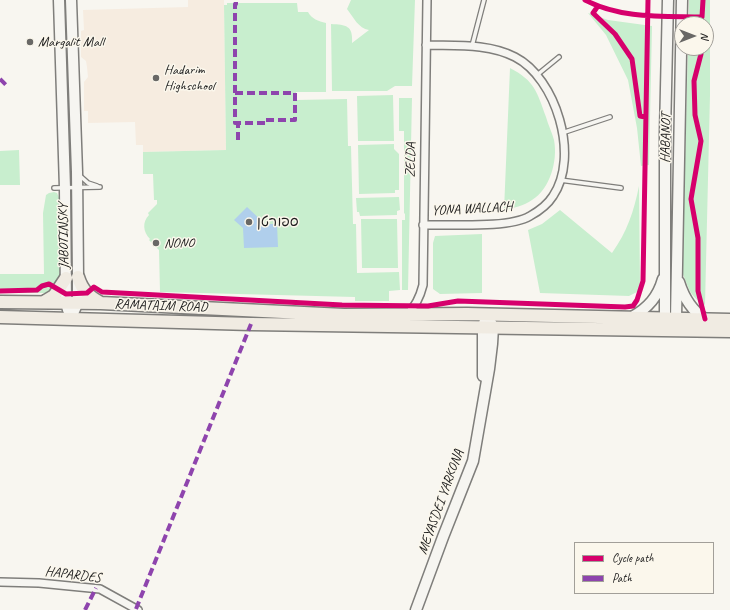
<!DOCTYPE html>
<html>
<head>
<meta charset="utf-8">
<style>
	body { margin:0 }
	#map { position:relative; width:730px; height:610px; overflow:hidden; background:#f8f6f0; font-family:Caveat,sans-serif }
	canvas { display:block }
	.legend { position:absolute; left:574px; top:542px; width:140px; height:52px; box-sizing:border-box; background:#fbf7ec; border:1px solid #a29f99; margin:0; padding:5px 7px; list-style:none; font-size:12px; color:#1c1c1c }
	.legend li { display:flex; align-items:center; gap:8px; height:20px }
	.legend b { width:20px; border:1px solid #a29f99 }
	.north { position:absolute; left:674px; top:16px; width:40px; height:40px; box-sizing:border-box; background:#fbf7ec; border:1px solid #a29f99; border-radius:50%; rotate:90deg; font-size:11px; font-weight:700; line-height:16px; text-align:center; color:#1c1c1c }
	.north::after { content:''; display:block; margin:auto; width:14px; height:18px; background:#696866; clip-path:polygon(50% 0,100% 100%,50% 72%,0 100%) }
</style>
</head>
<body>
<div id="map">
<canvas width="730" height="610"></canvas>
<ul class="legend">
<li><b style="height:5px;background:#d6006c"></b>Cycle path</li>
<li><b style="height:5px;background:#8e44ad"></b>Path</li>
</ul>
<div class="north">N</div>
</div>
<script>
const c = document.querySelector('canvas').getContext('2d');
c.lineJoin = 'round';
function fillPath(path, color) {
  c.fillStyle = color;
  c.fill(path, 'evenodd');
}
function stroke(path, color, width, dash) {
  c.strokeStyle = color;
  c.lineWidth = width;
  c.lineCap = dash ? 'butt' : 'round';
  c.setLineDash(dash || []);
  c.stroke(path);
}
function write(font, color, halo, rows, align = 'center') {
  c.font = font + ' Caveat,"Playpen Sans Hebrew",sans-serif';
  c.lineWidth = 3;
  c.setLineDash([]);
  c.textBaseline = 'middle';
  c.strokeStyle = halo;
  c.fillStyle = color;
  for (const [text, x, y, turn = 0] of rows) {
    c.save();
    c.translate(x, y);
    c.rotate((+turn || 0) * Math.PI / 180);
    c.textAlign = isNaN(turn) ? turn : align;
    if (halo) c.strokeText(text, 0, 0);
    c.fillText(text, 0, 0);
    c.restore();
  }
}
fillPath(new Path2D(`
	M188,0H224L226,150L143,152V145H136L135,122L88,123V111H84V82L88,77L87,67L86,61L81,57V31L84,30L83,10L188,7Z`), '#f6ece0');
fillPath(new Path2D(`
	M351,0H415L412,86H395L387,91H332L331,24C346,25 353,25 352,43L369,30C358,28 354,18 347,9Z
	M689,0H710V95L705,305C689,296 689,288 682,272L688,48H706V24H689Z
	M227,3H297L298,12H308C312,19 318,21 326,23V92H296V100L347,99L348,146H351L353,224H356L357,273L399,272L400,290L389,291V301H355V297L160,292L159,250L149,240L150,239C143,232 142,222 149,215L148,213L157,204V200H154L153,174H143V152L226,150L224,5H227Z
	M588,13L608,20L652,26L649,165L641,166L637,128L628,80L606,35Z
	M510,68C535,81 537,92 546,117C548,125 552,132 554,140C558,161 550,189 532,200C524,206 513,208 504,210Z
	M393,95L394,141H358L357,96Z
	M399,98H412L408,290H402V220H405V214L404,213V131H399Z
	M394,144V149L399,154V190H395V193L359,194L358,145Z
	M19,150L20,185H0V151Z
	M639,186L640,288L639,291L629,296L540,293L528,230L542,224L560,210L612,253C627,232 634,211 639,186Z
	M54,192L57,193L61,202L60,277L52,291L48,293H0V274H44L43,213L46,195L49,193Z
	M399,197L400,210L397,211V215L360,216L359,212H357L356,198Z
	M361,219H397L398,268H362Z
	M482,234V293L440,294L433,289V243L435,236Z`), '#c8eece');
fillPath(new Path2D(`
	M247,207L265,224H277L278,247L244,248L243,228L234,220Z`), '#b0cfec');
const lane = new Path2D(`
	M472,46L484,0
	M537,75L559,57
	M562,133L610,117
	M79,175L88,183L97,186
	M560,180L621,188
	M54,188L100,187`);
const street = new Path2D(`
	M423,225C450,224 508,229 530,216C539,211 548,204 553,196C580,156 556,78 515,57C488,43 455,46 426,45
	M407,315C416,306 420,297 423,285L427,0
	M0,582L39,583L100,589L138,610`);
const secondary = new Path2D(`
	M59,0L65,188L66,302L68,310
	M71,0L77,172L78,277V302L71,318
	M668,0L665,133V317L668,324
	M679,282C684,298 691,310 705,319
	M632,317C648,308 658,297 663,279
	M673,325L676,318L682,0
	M483,376V327L485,320
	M416,610L443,537L473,461L489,369L492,344L493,327L487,314`);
const primary = new Path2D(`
	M78,277C82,290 89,297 101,303
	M0,302L101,303L344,315L467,314L730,320
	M44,302L54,296L66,278
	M0,317L251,324L730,331`);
stroke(lane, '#7f7e7b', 6);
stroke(street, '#7f7e7b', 10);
stroke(secondary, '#7f7e7b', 13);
stroke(primary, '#7f7e7b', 15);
stroke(lane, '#f6f5f1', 3.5);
stroke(street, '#f6f5f1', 7);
stroke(secondary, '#f6f5f1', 10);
stroke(primary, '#f0ebe2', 12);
stroke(new Path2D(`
	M0,79L7,86
	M235,93H295V120H265V123H235V4H236V1
	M238,140V123
	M136,609L251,324
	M85,610L96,588`), '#8e44ad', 4, [8, 4]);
stroke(new Path2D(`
	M585,0C621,19 663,16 702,17L703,0
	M598,6L593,13L615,34L632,59L640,116L645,117
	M701,48V54L694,81L695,115L701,141L691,199L698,238V291L705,319
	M0,291L37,290L42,286L49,284L66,294L87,293L94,287L102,292L342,305L428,306L458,301L625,307L633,306L637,300L643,281L648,0`), '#d6006c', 5);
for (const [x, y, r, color] of [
	[30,42,4,"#696866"],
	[156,78,4,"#696866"],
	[249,222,4,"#696866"],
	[156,243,4,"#696866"]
]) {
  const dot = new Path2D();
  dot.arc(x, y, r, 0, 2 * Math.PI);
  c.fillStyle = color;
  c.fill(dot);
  stroke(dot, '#fbf7ec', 1.5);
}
write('14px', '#1c1c1c', '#fbf7ec', [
	["Margalit Mall",38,42],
	["Hadarim",164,70],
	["Highschool",164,86],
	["ספורטן",257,222],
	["NONO",164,243]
], 'left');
write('14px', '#1c1c1c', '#fbf7ec', [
	["HABANOT",666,138,-89],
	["ZELDA",411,160,-89],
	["YONA WALLACH",472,209,-3],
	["JABOTINSKY",64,236,-91],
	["RAMATAIM ROAD",161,306,2],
	["MEYASDEI YARKONA",441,502,-70],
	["HAPARDES",73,575,7]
]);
</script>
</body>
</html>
